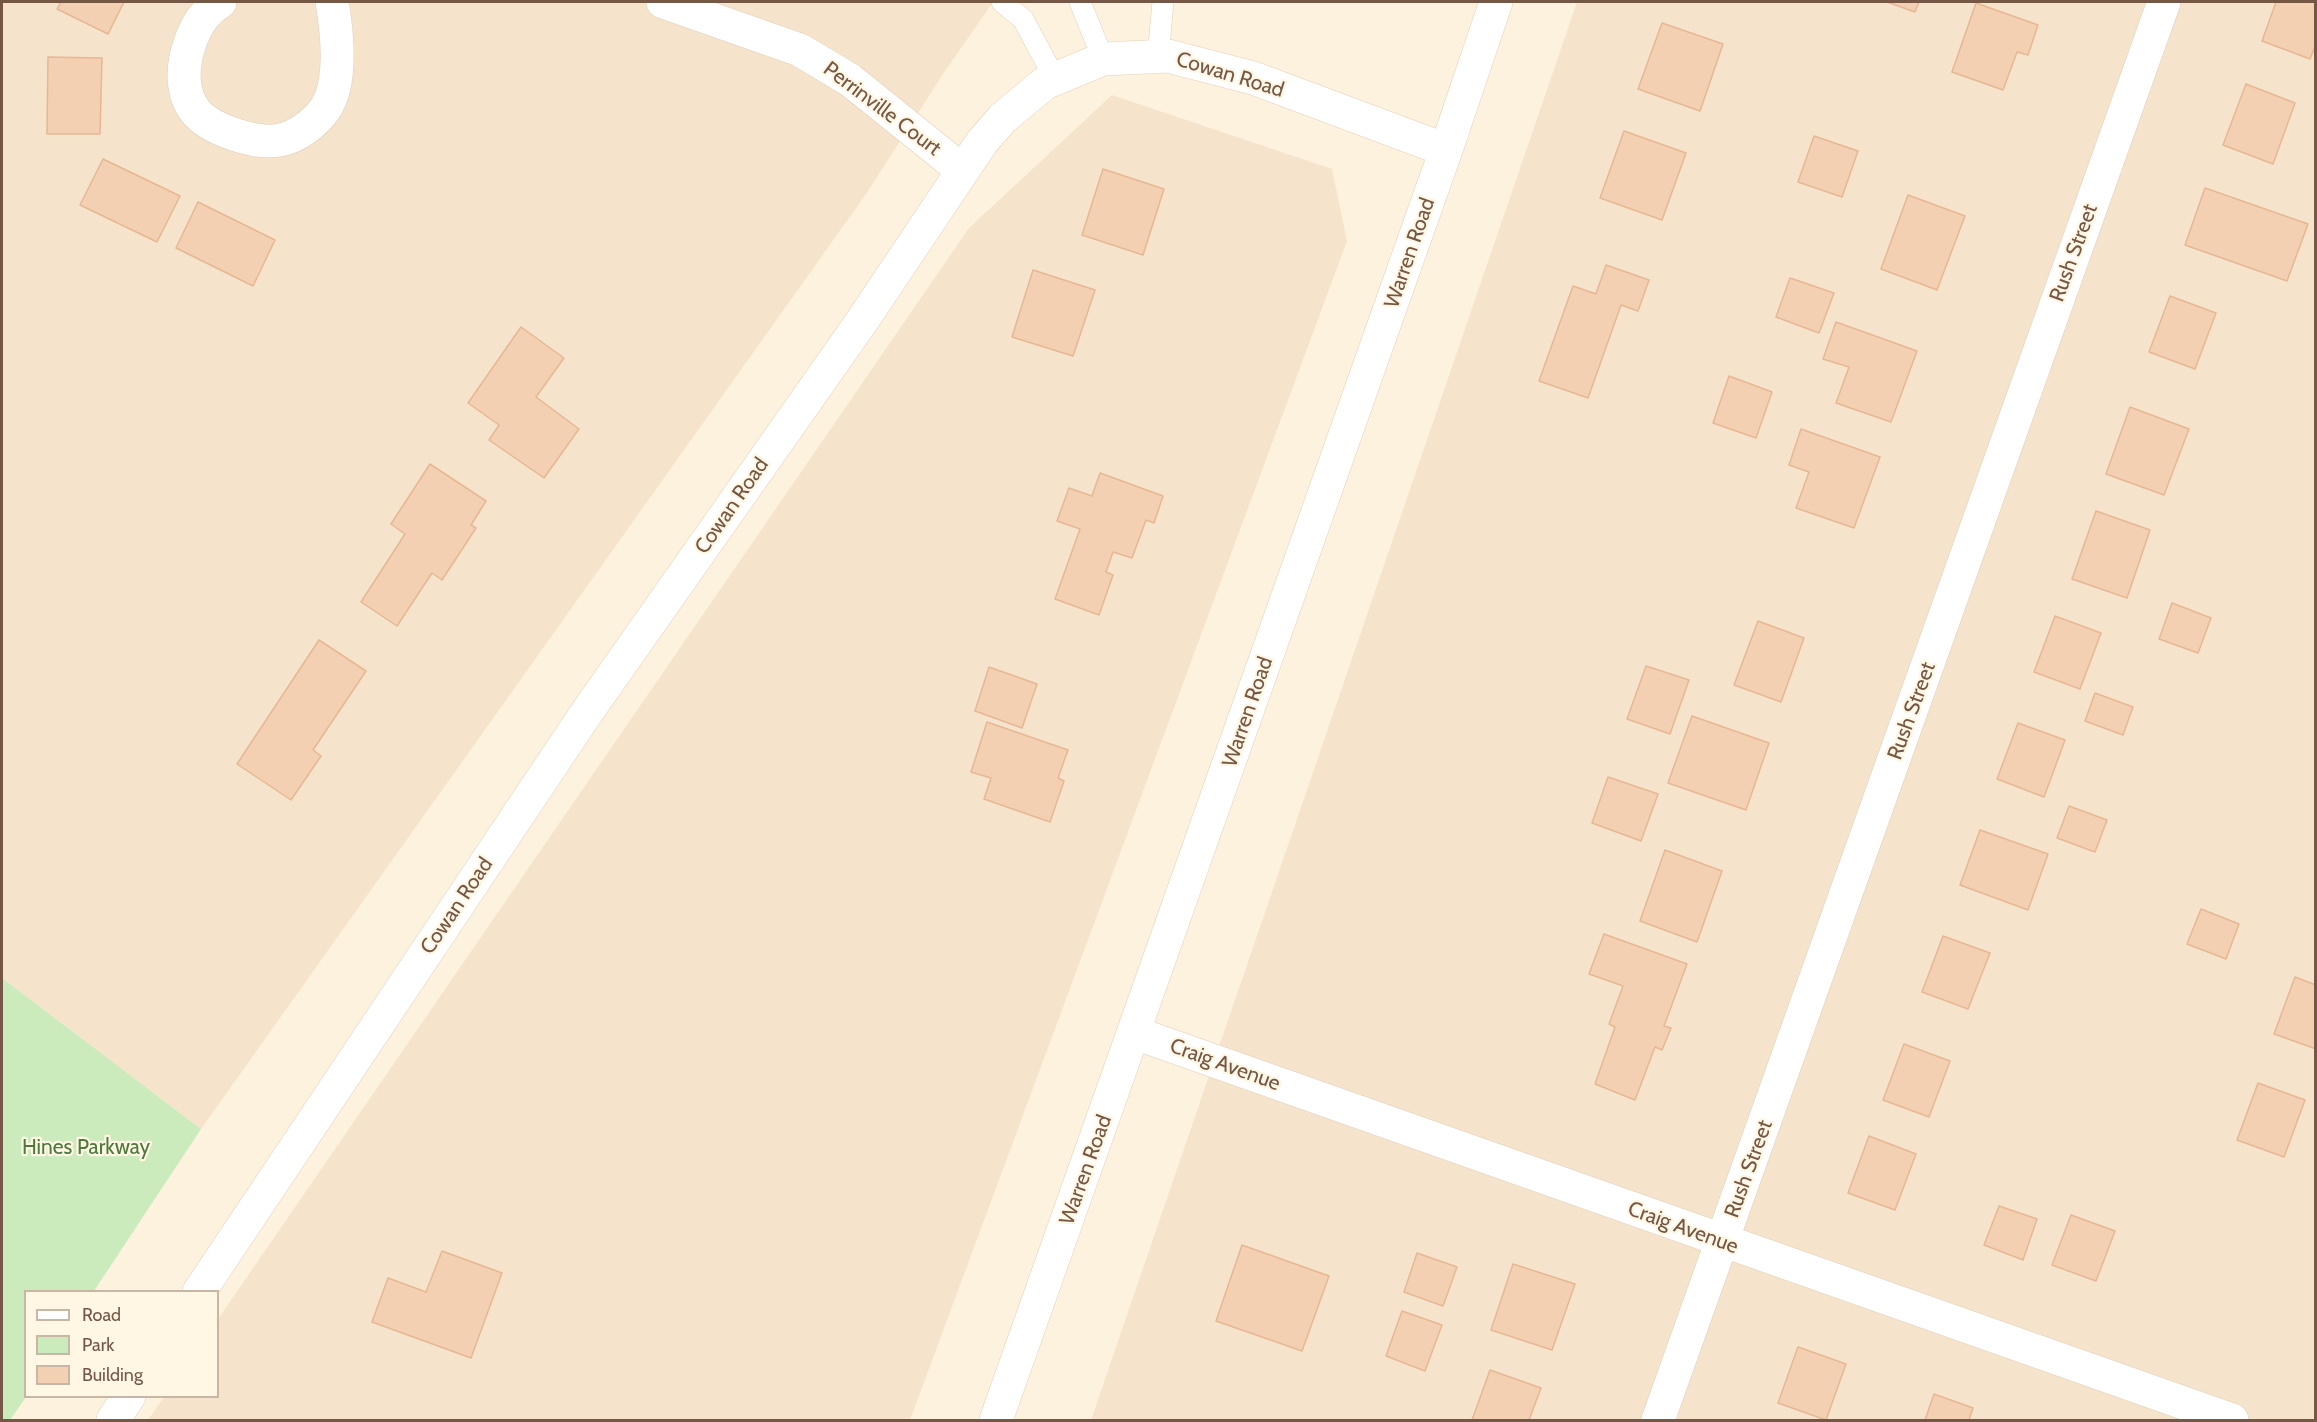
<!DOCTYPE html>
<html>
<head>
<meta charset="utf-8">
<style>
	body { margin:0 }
	#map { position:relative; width:2317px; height:1422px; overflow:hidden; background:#fdf2dd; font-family:Cabin,sans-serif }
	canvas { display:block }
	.frame { position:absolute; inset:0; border:3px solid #745845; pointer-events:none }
	.legend { position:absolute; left:24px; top:1290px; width:195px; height:108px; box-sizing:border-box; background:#fff6e4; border:2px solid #c7b7a4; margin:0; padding:8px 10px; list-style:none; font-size:18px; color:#745845 }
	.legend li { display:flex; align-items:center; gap:12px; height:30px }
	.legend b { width:30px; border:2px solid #c7b7a4 }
</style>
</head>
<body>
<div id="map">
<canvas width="2317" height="1422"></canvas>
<div class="frame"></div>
<ul class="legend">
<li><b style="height:8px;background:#fff"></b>Road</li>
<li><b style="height:16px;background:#ccebbc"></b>Park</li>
<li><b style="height:16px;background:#f4d0b3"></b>Building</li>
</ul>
</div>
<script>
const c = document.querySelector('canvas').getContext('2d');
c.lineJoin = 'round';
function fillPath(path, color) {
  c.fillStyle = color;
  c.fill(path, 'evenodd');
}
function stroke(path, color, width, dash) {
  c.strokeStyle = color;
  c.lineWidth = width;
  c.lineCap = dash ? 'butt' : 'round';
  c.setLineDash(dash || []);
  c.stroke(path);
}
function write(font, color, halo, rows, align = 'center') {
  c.font = font + ' Cabin,sans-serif';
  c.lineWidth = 4.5;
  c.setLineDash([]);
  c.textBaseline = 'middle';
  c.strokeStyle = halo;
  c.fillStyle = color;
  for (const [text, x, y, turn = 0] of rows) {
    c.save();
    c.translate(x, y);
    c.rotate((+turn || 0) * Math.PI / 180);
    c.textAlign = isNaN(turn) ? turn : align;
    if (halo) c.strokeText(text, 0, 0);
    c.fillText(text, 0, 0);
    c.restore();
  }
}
fillPath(new Path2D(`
	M2,2H993L943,74L866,194L201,1129L2,978Z
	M1577,2H2315V1420H1091Z
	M1112,95L1332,169L1347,241L910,1420H148L164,1397L218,1396V1319L969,228Z`), '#f5e4cb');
fillPath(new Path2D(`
	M2,978L201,1129L94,1291L26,1292V1397L10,1420H2Z`), '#ccebbc');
const building = new Path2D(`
	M61,2H124L108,34L57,9Z
	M1887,2H1919L1915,12Z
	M2276,2H2316V44L2310,59L2262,41Z
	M1976,3L2038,25L2028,55L2017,52L2003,90L1952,72Z
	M1662,23L1723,44L1700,111L1638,89Z
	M48,57L102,58L100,134H47Z
	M2246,84L2295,103L2273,164L2223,145Z
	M1624,131L1686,153L1662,220L1600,198Z
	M1814,136L1858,151L1842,197L1798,182Z
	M103,159L180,196L157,242L80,205Z
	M1103,169L1164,189L1143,255L1082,235Z
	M2205,188L2308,224L2287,281L2185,245Z
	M1908,195L1965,216L1937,290L1881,269Z
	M198,202L275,240L253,286L176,248Z
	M1606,265L1649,280L1638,311L1621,305L1588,398L1539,381L1573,286L1596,294Z
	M1033,270L1095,290L1073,356L1012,337Z
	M1790,278L1834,293L1819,333L1776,317Z
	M2170,296L2216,313L2195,369L2149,352Z
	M1836,322L1917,351L1891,422L1836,403L1849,367L1823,359Z
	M521,327L564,358L536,397L579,429L544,478L489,440L499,425L468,403Z
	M1729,376L1772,392L1756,438L1713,423Z
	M2130,407L2189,429L2164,495L2106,474Z
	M1801,429L1880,457L1854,528L1796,508L1809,472L1789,465Z
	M430,464L486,501L471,525L476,528L442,580L432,573L397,626L361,602L405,534L391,524Z
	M1100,473L1163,496L1154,523L1146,520L1132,558L1113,552L1106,572L1113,575L1099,615L1055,599L1080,529L1057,521L1069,488L1092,496Z
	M2096,511L2150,530L2127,598L2072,579Z
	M2172,603L2211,618L2198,653L2159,639Z
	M2055,616L2101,633L2080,689L2034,672Z
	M1758,621L1804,638L1781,702L1734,685Z
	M319,640L366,671L313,750L321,756L291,800L237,764Z
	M1646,666L1689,680L1670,734L1627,719Z
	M989,667L1037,684L1022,728L975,711Z
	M2095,693L2133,707L2123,735L2085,721Z
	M1692,716L1769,743L1746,810L1668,783Z
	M987,722L1068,750L1058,778L1064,781L1050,822L984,799L991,778L971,772Z
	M2018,723L2065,740L2044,797L1997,779Z
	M1608,777L1658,794L1641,841L1592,823Z
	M2069,806L2107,820L2095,852L2057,838Z
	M1980,830L2048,854L2028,910L1960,885Z
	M1665,850L1722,871L1697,942L1640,921Z
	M2201,909L2239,924L2226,959L2187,944Z
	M1604,934L1687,964L1664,1026L1671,1028L1662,1050L1655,1047L1635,1100L1595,1084L1615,1027L1609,1024L1623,986L1589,974Z
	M1943,936L1990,953L1968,1009L1922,992Z
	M2295,977L2316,985V1049L2274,1034Z
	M1904,1044L1950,1061L1929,1117L1883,1100Z
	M2258,1083L2305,1100L2284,1157L2237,1140Z
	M1869,1136L1916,1154L1895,1210L1848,1193Z
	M1999,1206L2037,1219L2023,1260L1984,1245Z
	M2071,1215L2115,1231L2096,1281L2052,1265Z
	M1242,1245L1329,1276L1302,1351L1216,1321Z
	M442,1251L502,1273L471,1358L372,1322L388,1278L426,1292Z
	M1417,1253L1457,1267L1443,1306L1404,1292Z
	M1513,1264L1575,1284L1552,1350L1491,1330Z
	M1402,1311L1442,1325L1425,1371L1386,1356Z
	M1798,1347L1846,1364L1826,1420L1778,1403Z
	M1490,1370L1541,1388L1529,1420H1472Z
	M1934,1394L1973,1408L1969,1420H1925Z`);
fillPath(building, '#f4d0b3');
stroke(building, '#e7b793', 1.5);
const lane = new Path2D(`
	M1002,2L1023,19L1055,79
	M1080,2L1103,59
	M1158,57L1163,2`);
const street = new Path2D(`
	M220,2C204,12 194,29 189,46C182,67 181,94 196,112C211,130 257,145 280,140C297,137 315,123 325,109C343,83 337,31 332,2
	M663,2L800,50L850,80L962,170
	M1135,1033L2232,1420
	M1658,1420L2164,2`);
const secondary = new Path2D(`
	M199,1292L587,712L860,324L982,142L1003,118L1045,83L1103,59L1168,56L1253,78L1446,150
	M113,1420L129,1396
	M996,1420L1446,150L1496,2`);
stroke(lane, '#e1ceb9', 22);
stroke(street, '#e1ceb9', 34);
stroke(secondary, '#e7cfb7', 34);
stroke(lane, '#fff', 21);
stroke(street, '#fff', 33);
stroke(secondary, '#fff', 33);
write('21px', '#745845', '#fff6e4', [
	["Cowan Road",1230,75,17],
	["Perrinville Court",882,109,37],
	["Warren Road",1410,253,-71],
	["Rush Street",2074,253,-70],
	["Cowan Road",732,506,-55],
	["Rush Street",1912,711,-70],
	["Warren Road",1248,712,-71],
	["Cowan Road",457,906,-56],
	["Craig Avenue",1225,1065,20],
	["Rush Street",1749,1169,-70],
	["Warren Road",1086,1170,-70],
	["Craig Avenue",1683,1228,20]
]);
write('21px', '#4c7a3c', '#fff6e4', [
	["Hines Parkway",86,1148]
]);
</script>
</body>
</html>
